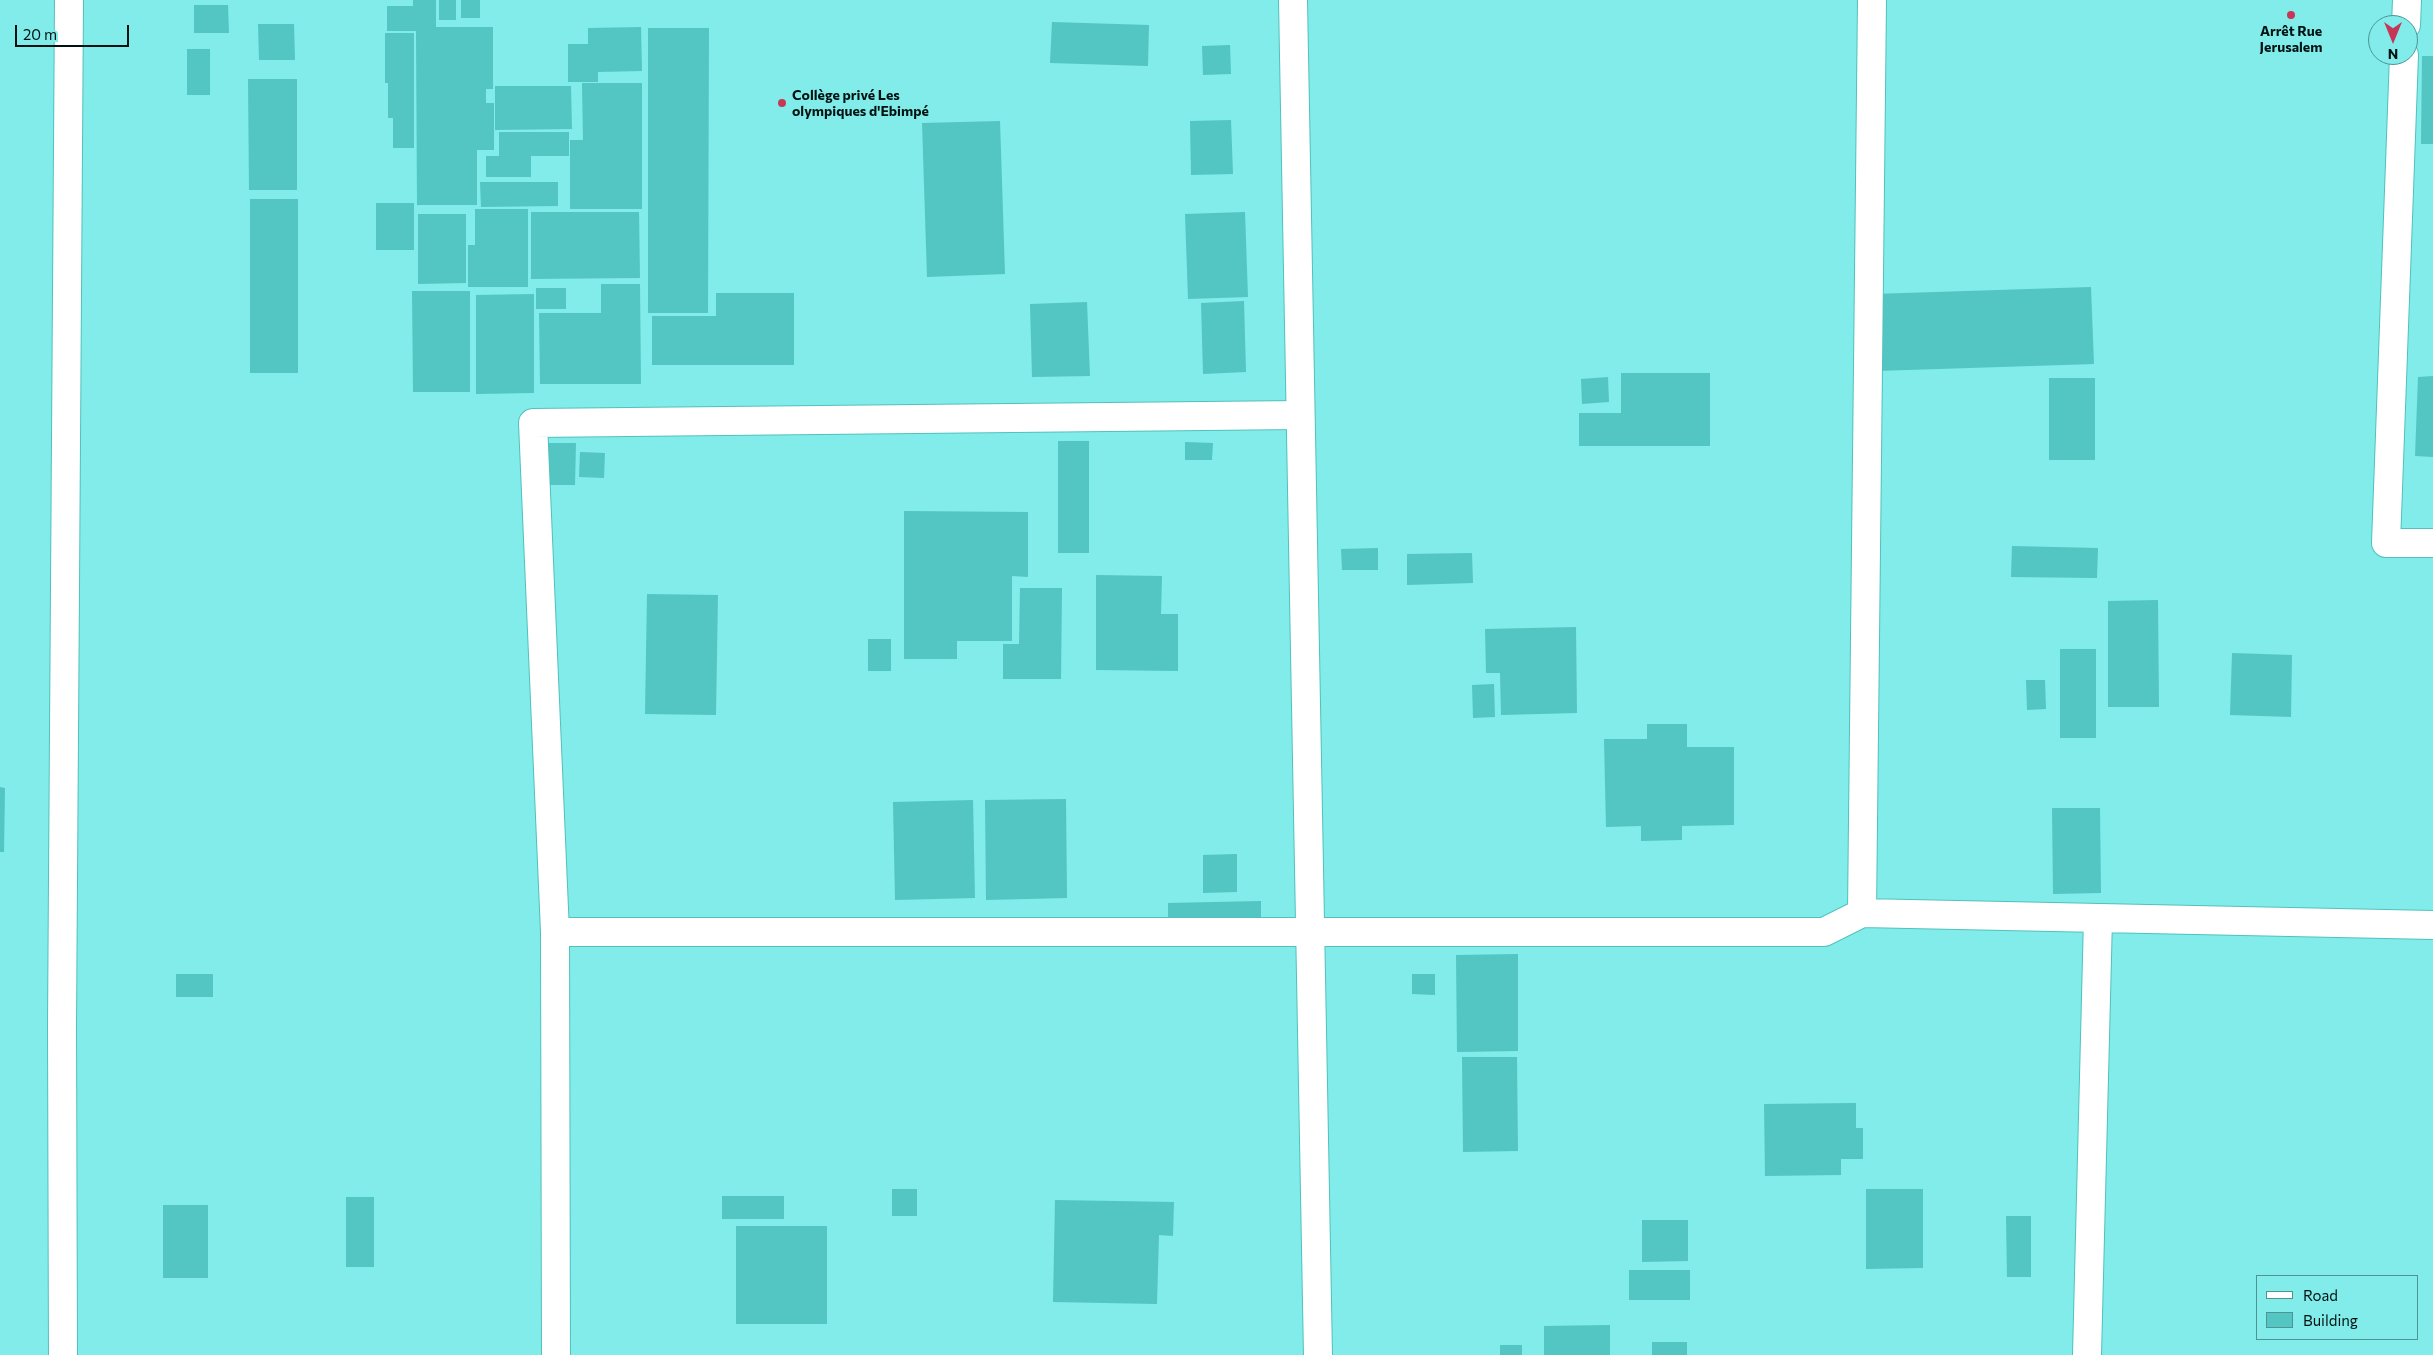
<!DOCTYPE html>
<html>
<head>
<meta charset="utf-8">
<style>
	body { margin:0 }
	#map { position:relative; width:2433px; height:1355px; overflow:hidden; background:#81ece9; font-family:Commissioner,sans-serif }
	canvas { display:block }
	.legend { position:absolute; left:2256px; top:1275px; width:162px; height:65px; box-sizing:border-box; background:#81ece9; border:1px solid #4d9593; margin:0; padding:6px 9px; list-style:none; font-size:15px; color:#001312 }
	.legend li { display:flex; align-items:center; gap:10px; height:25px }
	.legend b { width:25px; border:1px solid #4d9593 }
	.north { position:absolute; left:2368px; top:15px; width:50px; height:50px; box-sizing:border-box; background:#81ece9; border:1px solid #4d9593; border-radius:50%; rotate:180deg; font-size:14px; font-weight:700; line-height:20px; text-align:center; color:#001312 }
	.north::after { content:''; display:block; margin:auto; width:18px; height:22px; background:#c63656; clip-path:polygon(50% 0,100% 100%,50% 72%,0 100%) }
	.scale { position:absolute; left:15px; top:25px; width:114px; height:22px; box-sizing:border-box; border:2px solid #001312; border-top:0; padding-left:6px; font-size:15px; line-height:18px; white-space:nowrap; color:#001312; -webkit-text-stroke:4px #81ece9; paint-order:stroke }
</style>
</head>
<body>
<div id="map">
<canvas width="2433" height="1355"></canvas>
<ul class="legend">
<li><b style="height:6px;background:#fff"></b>Road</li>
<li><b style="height:14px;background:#53c5c2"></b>Building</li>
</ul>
<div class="north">N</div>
<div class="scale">20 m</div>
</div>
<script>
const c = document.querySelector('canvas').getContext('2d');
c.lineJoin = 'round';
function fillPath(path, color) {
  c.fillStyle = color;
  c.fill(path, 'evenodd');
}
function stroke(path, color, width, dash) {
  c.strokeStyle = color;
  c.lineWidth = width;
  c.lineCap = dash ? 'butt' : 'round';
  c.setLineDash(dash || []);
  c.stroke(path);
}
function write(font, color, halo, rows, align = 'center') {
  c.font = font + ' Commissioner,sans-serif';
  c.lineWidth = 5;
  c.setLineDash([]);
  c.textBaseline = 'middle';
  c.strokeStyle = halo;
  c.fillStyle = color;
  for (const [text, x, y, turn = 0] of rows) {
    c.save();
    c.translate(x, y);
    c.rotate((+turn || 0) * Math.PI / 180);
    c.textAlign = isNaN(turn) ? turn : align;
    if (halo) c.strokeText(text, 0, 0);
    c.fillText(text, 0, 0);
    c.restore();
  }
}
fillPath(new Path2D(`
	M413,0H436V27H493V89H486V103H494V150H477V205H417L416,31H387V6H413Z
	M439,0H456V20H439Z
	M461,0H480V18H461Z
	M194,5H228L229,33H194Z
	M1052,22L1149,25L1148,66L1050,63Z
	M258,24H294L295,60H259Z
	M641,27L642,71L598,72V82H568V44H588V28Z
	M648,28H709L708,313H648Z
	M385,33H414V148H393V118H388V83H385Z
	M1230,45L1231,74L1203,75L1202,46Z
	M187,49H210V95H187Z
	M2422,56H2433V144H2421Z
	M248,79H297V190H249Z
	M582,83H642V209H570V140H583Z
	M495,86H571L572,129L495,130Z
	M1231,120L1233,174L1191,175L1190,121Z
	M1000,121L1005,274L927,277L922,123Z
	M499,132H569V156H531V177H486V156H499Z
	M480,182H558V206L481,207Z
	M250,199H298V373H250Z
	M376,203H414V250H376Z
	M475,209H528V287H468V245H475Z
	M531,212H639L640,278L531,279Z
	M1245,212L1248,297L1188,299L1185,214Z
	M418,214H466V283L418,284Z
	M601,284H640L641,384H540L539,313H601Z
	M2091,287L2094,364L1876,371L1873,294Z
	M536,288H566V309H536Z
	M412,291H470V392H413Z
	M716,293H794V365H652V316H716Z
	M534,294V393L476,394V295Z
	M1244,301L1246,372L1203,374L1201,303Z
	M1087,302L1090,376L1032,377L1030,304Z
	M1621,373H1710V446H1579V413H1621Z
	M2433,376V457L2415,456L2418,377Z
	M1608,377L1609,402L1582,404L1581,379Z
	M2049,378H2095V460H2049Z
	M1058,441H1089V553H1058Z
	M1185,442L1213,443L1212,460H1185Z
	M547,443H576L575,485H546Z
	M580,452L605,453L604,478L579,477Z
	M904,511L1028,512V577L1012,576V641H957V659H904Z
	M2012,546L2098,548L2097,578L2011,577Z
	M1378,548V570H1342L1341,549Z
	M1472,553L1473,583L1407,585V554Z
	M1096,575L1162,576L1161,614H1178V671L1096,670Z
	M1020,588H1062L1061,679H1003V644H1019Z
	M647,594L718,595L716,715L645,714Z
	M2158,600L2159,707H2108V601Z
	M1576,627L1577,713L1501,715L1500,673H1486L1485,629Z
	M868,639H891V671H868Z
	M2060,649H2096V738H2060Z
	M2232,653L2292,655L2291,717L2230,715Z
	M2026,680H2045L2046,709L2027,710Z
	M1494,684L1495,717L1473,718L1472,685Z
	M1647,724H1687V747H1734V825L1682,826V840L1641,841V826L1606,827L1604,739H1647Z
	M0,787L5,788L4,852H0Z
	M1066,799L1067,898L986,900L985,800Z
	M973,800L975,898L895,900L893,802Z
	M2052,808H2100L2101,893L2053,894Z
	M1237,854V892L1203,893V855Z
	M1261,901V928L1168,930V903Z
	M1518,954V1051L1457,1052L1456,955Z
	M176,974H213V997H176Z
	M1412,974H1435V995L1412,994Z
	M1462,1057H1517L1518,1151L1463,1152Z
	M1856,1103V1128H1863V1159H1841V1175L1765,1176L1764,1104Z
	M892,1189H917V1216H892Z
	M1866,1189H1923V1268L1866,1269Z
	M722,1196H784V1219H722Z
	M346,1197H374V1267H346Z
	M1055,1200L1174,1202L1173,1236L1159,1235L1157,1304L1053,1302Z
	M163,1205H208V1278H163Z
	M2006,1216H2031V1277H2007Z
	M1642,1220H1688V1261L1642,1262Z
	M736,1226H827V1324H736Z
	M1629,1270H1690V1300H1629Z
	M1610,1325V1355H1544V1326Z
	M1652,1342H1687V1355H1652Z
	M1500,1345H1522V1355H1500Z`), '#53c5c2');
const street = new Path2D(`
	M2406,25L2407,0
	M2404,55L2386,543H2433
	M1862,913L2433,925
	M555,932H1824L1862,913L1872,0
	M63,1355L62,1025L69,0
	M556,1355L555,932L533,423L1300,415
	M2087,1355L2098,918`);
const secondary = new Path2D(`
	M1293,0L1318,1355`);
stroke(street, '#52c1be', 30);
stroke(secondary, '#52c1be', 30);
stroke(street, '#fff', 28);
stroke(secondary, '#fff', 28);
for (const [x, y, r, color] of [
	[2291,15,5,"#c63656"],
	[782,103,5,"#c63656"]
]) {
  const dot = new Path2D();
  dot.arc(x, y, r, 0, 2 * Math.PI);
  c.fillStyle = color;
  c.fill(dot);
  stroke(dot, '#81ece9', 2);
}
write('bold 14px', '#001312', '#81ece9', [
	["Arrêt Rue",2291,31],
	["Jerusalem",2291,47],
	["Collège privé Les",792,95,"left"],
	["olympiques d'Ebimpé",792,111,"left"]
]);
</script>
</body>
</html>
